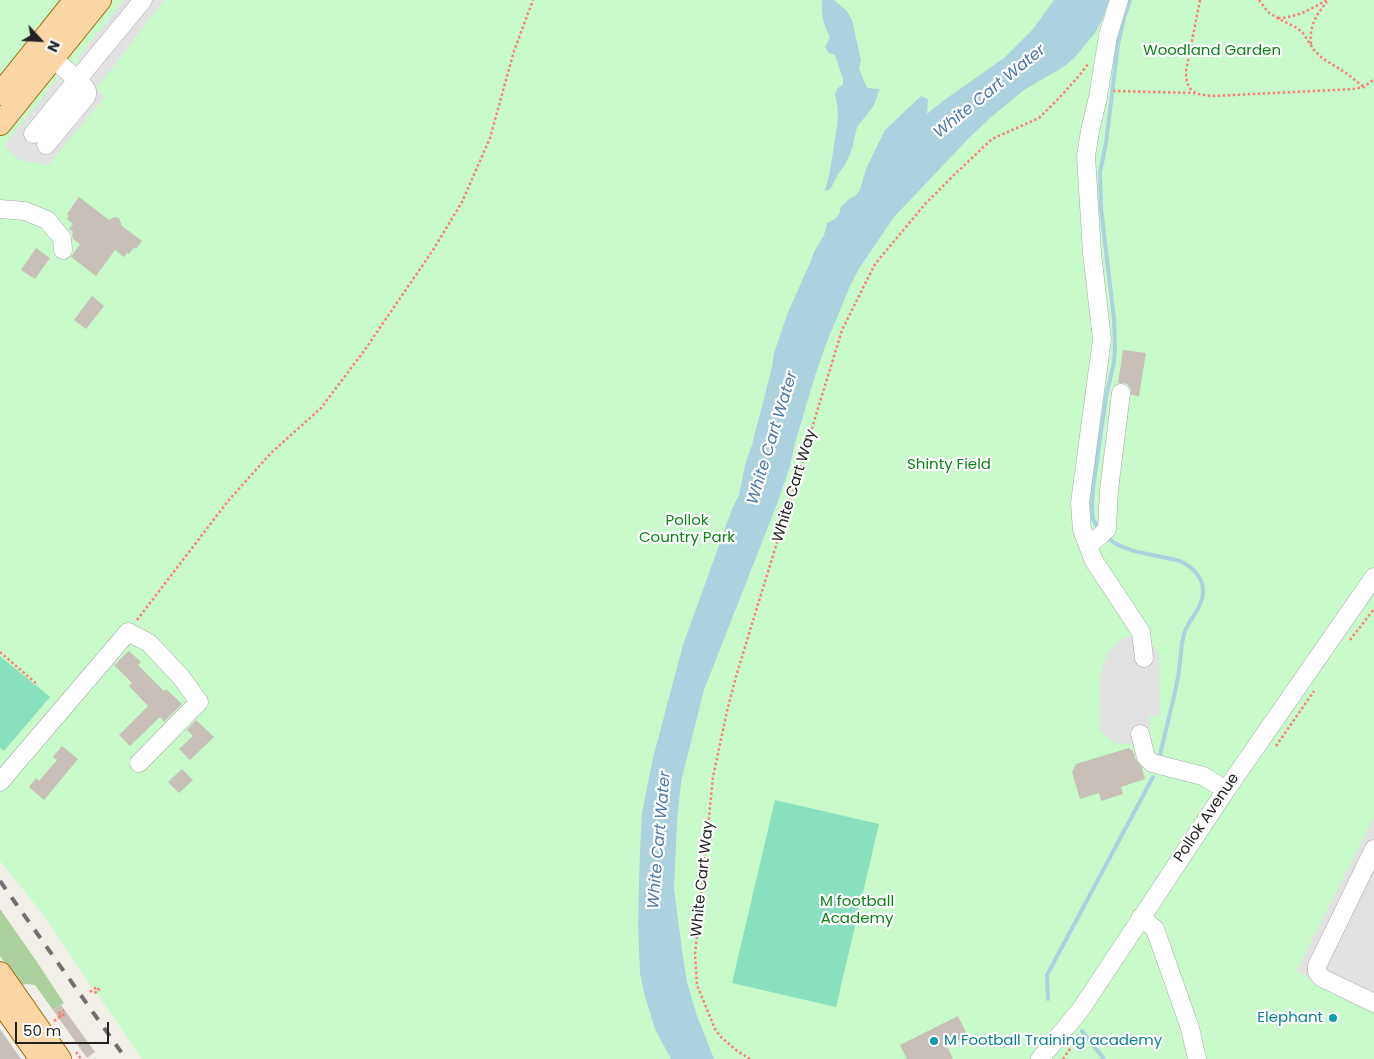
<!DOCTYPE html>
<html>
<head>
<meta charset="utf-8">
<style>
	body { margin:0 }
	#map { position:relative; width:1374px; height:1059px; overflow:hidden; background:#f2efe9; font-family:Poppins,sans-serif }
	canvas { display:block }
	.north { position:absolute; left:15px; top:15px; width:50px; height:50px; -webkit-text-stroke:4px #fff; paint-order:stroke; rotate:115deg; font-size:14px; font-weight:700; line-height:20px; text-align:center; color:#222 }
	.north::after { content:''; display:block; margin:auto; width:18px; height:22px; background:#222; clip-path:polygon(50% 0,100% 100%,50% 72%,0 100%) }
	.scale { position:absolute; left:15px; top:1022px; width:94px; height:22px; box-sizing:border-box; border:2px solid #222; border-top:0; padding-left:6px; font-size:15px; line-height:18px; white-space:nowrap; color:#222; -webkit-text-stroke:4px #fff; paint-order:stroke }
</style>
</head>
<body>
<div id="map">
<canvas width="1374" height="1059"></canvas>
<div class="north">N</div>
<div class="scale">50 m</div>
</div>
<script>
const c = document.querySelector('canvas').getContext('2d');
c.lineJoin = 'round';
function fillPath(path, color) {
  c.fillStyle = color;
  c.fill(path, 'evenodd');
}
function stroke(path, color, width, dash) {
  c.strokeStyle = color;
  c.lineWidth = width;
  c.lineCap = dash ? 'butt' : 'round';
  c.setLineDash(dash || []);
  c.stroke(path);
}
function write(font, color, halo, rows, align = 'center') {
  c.font = font + ' Poppins,sans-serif';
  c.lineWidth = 4.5;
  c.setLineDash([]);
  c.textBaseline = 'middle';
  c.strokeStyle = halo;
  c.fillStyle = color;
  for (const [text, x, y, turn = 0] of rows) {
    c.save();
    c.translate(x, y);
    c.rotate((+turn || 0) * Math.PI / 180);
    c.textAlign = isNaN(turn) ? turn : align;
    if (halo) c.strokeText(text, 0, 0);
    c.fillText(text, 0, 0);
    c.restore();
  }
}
fillPath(new Path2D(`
	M0,909L37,962L64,1003L53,1010L35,985L27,984L22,985L0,956Z`), '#add19e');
fillPath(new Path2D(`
	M0,0H1374V1059H142L105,1005L90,985L42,913L0,861Z`), '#c8facc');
fillPath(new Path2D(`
	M0,656L50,697L4,751L0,748Z
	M775,800L879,824L836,1007L732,983Z`), '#88e0be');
fillPath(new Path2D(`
	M124,0H164L121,57L96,88L105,97L48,165L20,160L4,146L60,76L80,64L78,58Z
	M1131,636L1142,639L1152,644L1159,654L1160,715L1150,716L1149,740L1126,744L1114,743L1100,730L1099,724L1100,679L1103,665L1108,653L1121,639Z
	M1374,817V1010L1296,971Z`), '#e2e2e2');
fillPath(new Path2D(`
	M822,0H834L847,11L852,20L861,60L859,69L867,88L880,89L873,107L857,127L852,149L845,165L838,174L831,188L827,191L825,190C829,178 831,165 833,152C836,130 841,117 835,94L838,88L843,85V79L835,55L829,53L825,47L830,37C823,25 821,13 822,0Z
	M1054,0H1110L1101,22L1095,33L1076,56L1065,66L1024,90L990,118L968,139L894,217L860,267L850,286L826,344L815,376L795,443L790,466L777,504L704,690L681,782L677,822L674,889L683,957L687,982L697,1016L714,1059H671L655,1029L644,993L640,973L638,923L640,851L642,813L653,758L683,645L732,509L739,495L746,461L752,445L772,367L774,353L788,312L810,263L814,252L824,235L827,223L835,219L839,214L841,207L849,199L855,196L860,190L866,169L885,130L921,96L928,99L927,114L943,101L1004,58L1033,29Z`), '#aad3df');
stroke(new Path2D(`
	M1099,530L1093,519L1092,507L1093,488L1106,397L1114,362L1115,347L1114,319L1101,208L1100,173L1106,143L1118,44L1124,18L1130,0
	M1106,537C1126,554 1155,554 1180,561C1193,567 1204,578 1203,593C1202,608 1190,618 1185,631C1180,645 1181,662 1178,677C1173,703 1166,729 1160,755
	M1048,999L1047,975L1153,777
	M1082,1031L1104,1059`), '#aad3df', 4);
fillPath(new Path2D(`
	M79,197L109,220L114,217L119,218L122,226L142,241L136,249L134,247L129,254L127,253L124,257L115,250L96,276L71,257L80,244L73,239L72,234L73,232L69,229L73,224L67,219L69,216L67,214Z
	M36,248L50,258L35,279L21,270Z
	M92,296L104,306L86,329L74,320Z
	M1123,350L1146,353L1139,396L1131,395V389L1127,384L1123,383H1118Z
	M129,651L141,662L138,665L164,691L166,689L182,704L164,722L160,717L130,746L119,735L148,706L129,686L132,683L114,665Z
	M196,720L214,737L190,760L179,749L193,736L187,730Z
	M62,746L78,759L44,800L29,787L36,778L39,781L57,760L53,757Z
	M1129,748L1133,751L1136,760L1142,768L1145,779L1121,787L1123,794L1101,801L1099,793L1080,799L1072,772L1076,764Z
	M182,769L193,780L179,793L168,782Z
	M61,1005L95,1052L87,1058L53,1010Z
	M958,1016L968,1036L947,1046L953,1059H907L900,1045Z
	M0,1029L21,1059H0Z`), '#c7bfb8');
const minor = new Path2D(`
	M1119,0L1108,36L1098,97L1090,131L1086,156L1092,253L1102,339L1080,503L1082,530L1094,561L1141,632L1144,658
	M53,58L77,80L143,0
	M33,134L77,80C83,86 90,89 86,97L46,145
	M0,209L25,211L47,220L62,238L63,250
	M1088,545L1100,536L1107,529L1109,490L1121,393
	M1140,734L1146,757L1152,763L1203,776L1226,790
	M0,782L128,632L149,643L181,677L199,702L139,763
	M1374,849L1317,966V972L1322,978L1374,1003
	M1141,917L1155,929L1190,1028L1197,1059
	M1040,1059L1081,1009L1226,790L1374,577`);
const major = new Path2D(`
	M0,94L75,0
	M0,124L100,0
	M0,973L60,1059
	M0,1001L41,1059`);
stroke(minor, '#a9a9a9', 19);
stroke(major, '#a06b00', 24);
stroke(new Path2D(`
	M1200,0L1186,71C1186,93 1196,95 1215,96L1353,89L1364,87L1374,79
	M1259,0L1268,12L1279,19L1297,28L1303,33L1314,50L1322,58L1346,73L1364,87
	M1278,18C1296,18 1311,9 1327,0
	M1311,44C1309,27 1316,14 1327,2
	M1113,91L1195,93
	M137,620L228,501L271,453L321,408L364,351L433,250L462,202L490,138L514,51L533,0
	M1350,640L1374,609
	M0,652L38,685
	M1276,746L1314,691
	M90,992L97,987L99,990L93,994
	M61,1017L58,1014L64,1010
	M54,1021L66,1013
	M76,1052L81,1059
	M750,1059L736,1050L721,1037L715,1029L697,985L695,955L713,777L727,711L737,673L842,330L875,264L926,203L956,173L992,139L1039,118L1060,97L1078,77L1088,64
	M1063,1059L1076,1040`), '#fa8072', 2.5, [2.5, 2.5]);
stroke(minor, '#fff', 18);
stroke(major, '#fcd6a4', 22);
stroke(new Path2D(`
	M0,881L126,1059`), '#707070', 4, [10, 10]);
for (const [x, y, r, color] of [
	[1333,1018,5,"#0f9aa8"],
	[934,1041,5,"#0f9aa8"]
]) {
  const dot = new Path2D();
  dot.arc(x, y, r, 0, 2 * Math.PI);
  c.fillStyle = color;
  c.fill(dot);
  stroke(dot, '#fff', 2);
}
write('15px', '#0c8416', '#fff', [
	["Woodland Garden",1212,51],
	["Shinty Field",949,465],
	["Pollok",687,521],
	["Country Park",687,538],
	["M football",857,902],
	["Academy",857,919]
]);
write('15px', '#222', '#fff', [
	["White Cart Way",795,486,-73],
	["Pollok Avenue",1207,818,-56],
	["White Cart Way",703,879,-84]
]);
write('15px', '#0d838f', '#fff', [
	["Elephant",1323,1018],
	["M Football Training academy",944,1041,"left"]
], 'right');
write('italic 16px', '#4a7aab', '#fff', [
	["White Cart Water",990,92,-39],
	["White Cart Water",773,438,-73],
	["White Cart Water",660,840,-85]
]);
</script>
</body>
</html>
